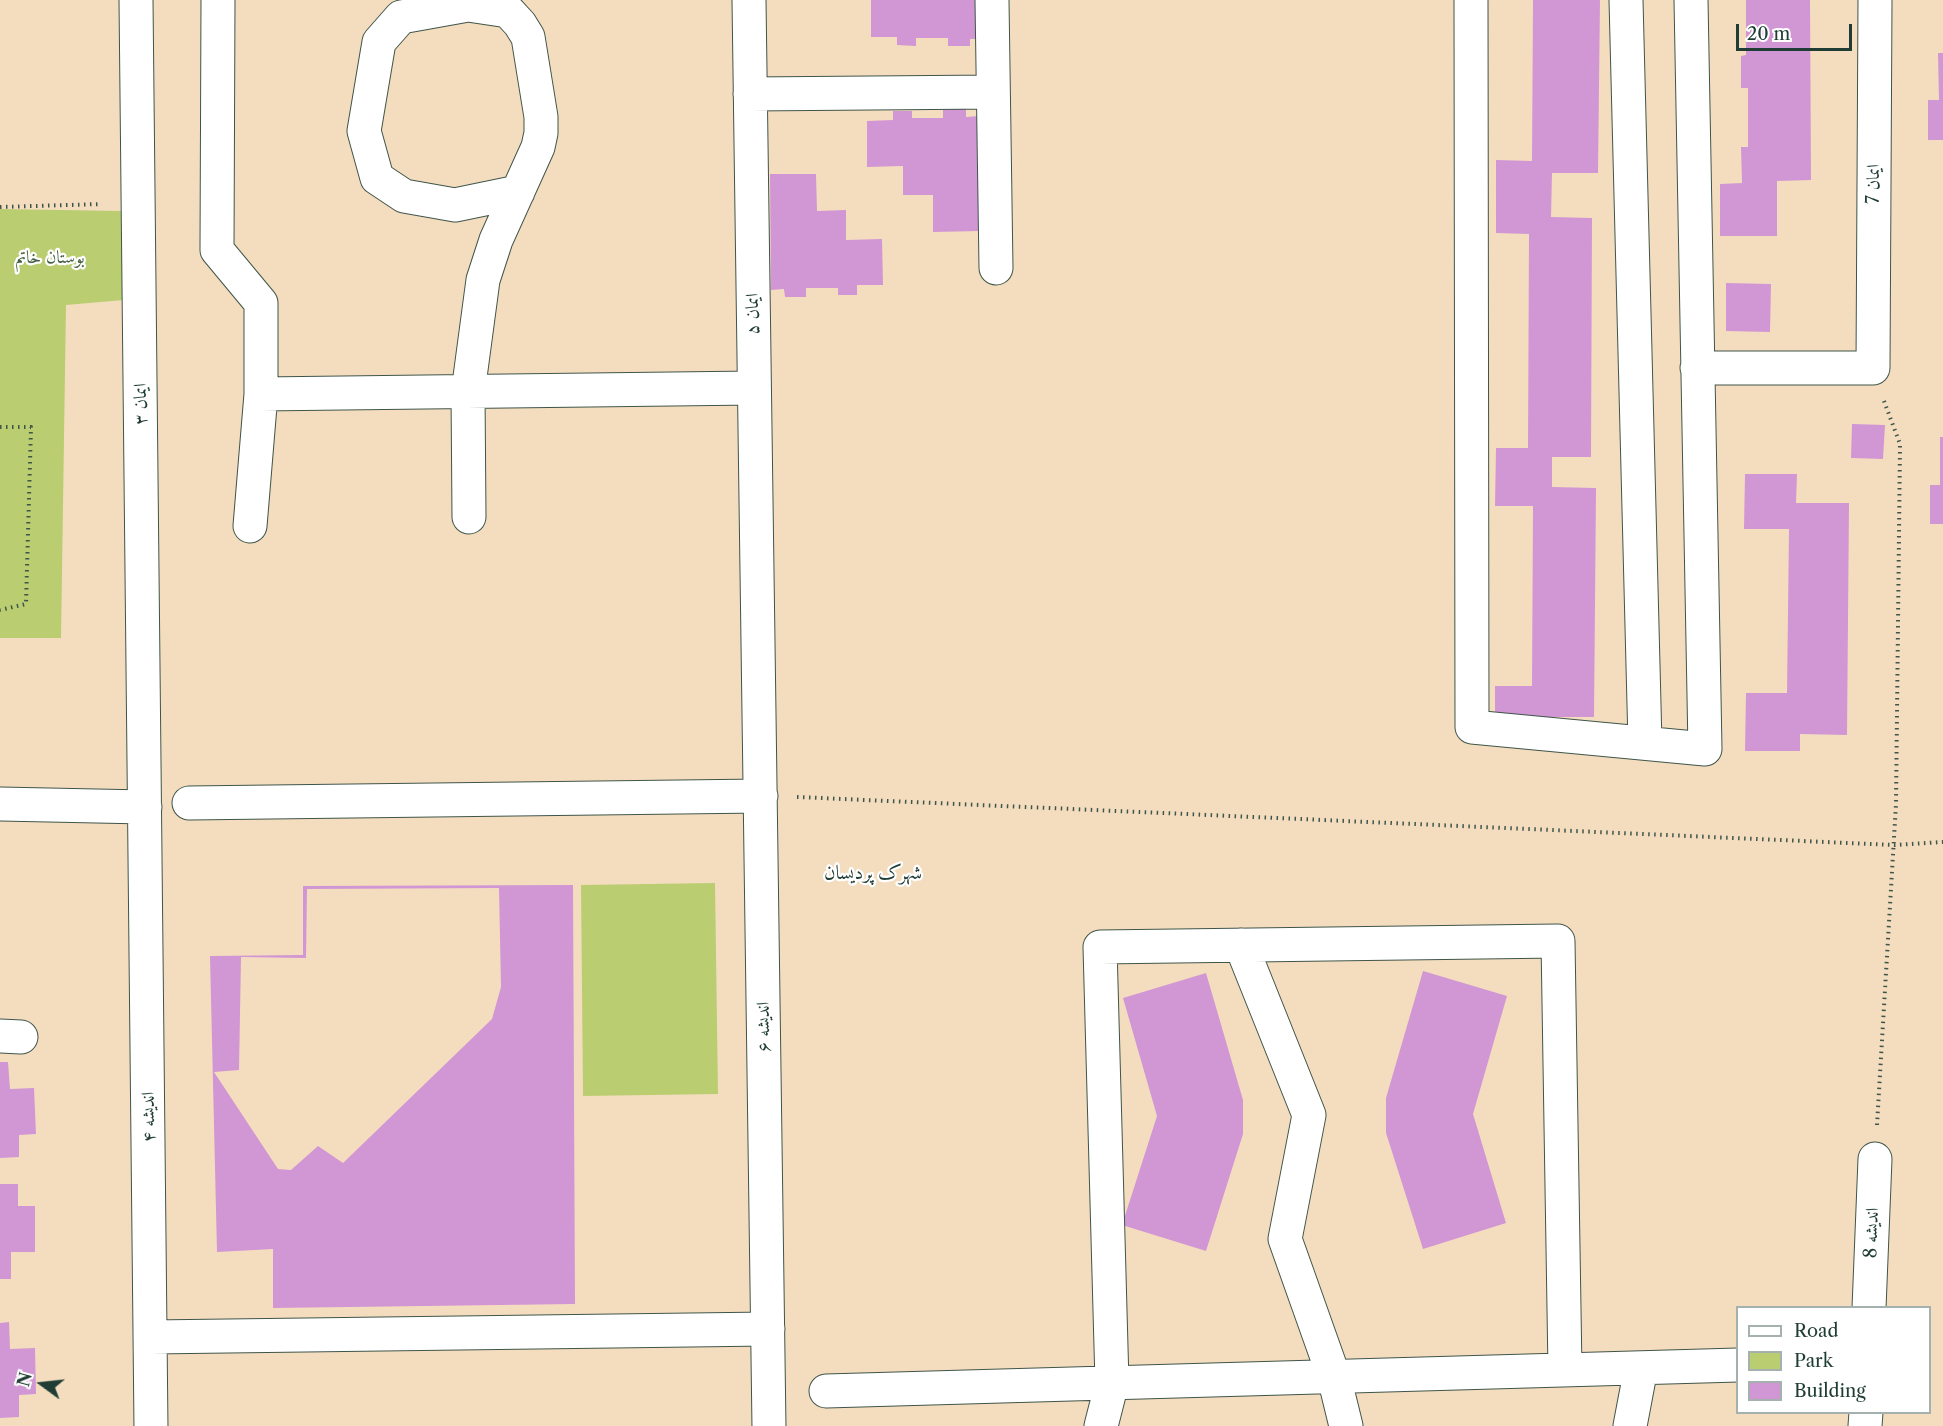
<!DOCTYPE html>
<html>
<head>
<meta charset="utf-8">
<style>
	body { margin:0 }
	#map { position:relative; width:1943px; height:1426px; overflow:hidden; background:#f4ddbf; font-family:"Libre Caslon Text",serif }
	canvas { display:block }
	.legend { position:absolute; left:1736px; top:1306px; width:195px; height:108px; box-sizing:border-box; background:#fff; border:2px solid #a5b1ae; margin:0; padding:8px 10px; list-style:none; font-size:18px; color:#1f3d34 }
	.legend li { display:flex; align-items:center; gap:12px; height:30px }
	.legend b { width:30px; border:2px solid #a5b1ae }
	.north { position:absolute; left:12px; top:1354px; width:60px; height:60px; -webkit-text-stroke:4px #fff; paint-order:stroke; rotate:285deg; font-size:16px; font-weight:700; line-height:24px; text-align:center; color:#1f3d34 }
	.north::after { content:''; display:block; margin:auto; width:21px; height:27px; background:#1f3d34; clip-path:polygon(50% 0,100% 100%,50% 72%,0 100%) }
	.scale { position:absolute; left:1736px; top:24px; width:116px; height:27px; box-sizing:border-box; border:3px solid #1f3d34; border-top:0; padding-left:8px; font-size:18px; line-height:21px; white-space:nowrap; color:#1f3d34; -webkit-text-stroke:4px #fff; paint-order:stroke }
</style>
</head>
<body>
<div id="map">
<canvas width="1943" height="1426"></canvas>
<ul class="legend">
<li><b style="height:8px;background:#fff"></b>Road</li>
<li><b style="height:16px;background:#bacd71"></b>Park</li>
<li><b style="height:16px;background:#d196d4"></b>Building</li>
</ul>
<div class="north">N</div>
<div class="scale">20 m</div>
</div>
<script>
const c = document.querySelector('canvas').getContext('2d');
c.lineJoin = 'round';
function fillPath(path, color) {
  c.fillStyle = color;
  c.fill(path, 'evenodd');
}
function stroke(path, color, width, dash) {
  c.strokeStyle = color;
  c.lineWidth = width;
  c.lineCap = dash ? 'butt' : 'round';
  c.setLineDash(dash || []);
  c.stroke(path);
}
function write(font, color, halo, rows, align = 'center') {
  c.font = font + ' "Libre Caslon Text",Amiri,serif';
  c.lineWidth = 4.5;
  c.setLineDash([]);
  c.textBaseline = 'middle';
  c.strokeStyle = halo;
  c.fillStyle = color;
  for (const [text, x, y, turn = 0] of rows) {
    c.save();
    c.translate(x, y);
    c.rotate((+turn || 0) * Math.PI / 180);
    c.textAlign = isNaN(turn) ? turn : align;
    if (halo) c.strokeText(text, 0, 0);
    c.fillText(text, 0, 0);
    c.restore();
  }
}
fillPath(new Path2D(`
	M0,209L121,211L124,300L66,305L61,638H0Z
	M715,883L718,1094L583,1096L581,885Z`), '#bacd71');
fillPath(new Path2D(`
	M871,0H983V39H970V46H948V38H916V46L897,45V37H871Z
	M1533,0H1600L1598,173H1552L1551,217L1592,218L1591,457H1552V487L1596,488L1594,717H1545L1546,733H1495V686H1532L1533,506H1495L1496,448H1528L1529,234L1496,233V160L1532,161Z
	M1746,0H1810L1811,180L1777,181V236H1720V184L1742,183L1741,147H1748V88H1741V56L1746,55Z
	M1938,53H1943V140H1928V100H1939Z
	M943,109H966V117L979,116L980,231L933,232V195H903V166L867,167V121L893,120V111H912V118H943Z
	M770,174H816L817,211L846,210V240L882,239L883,285H857V295H838V288H806V297H785L784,289L771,290Z
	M1726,283L1771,284L1770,332L1726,331Z
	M1852,424L1885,425L1883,459L1851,458Z
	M1940,437H1943V524H1930V485H1940Z
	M1745,474H1797L1796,503H1849L1847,735L1800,734V751H1745L1746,693H1787L1789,529H1744Z
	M573,885L575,1304L273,1308V1249L217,1252L210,956L303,955V886ZM499,888L501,987L492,1019L343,1163L318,1146L291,1170L278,1169L214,1072L239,1070L241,957L306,958L307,889Z
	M1423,971L1507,996L1473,1114L1506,1223L1423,1249L1386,1133V1098Z
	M1206,973L1243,1100V1134L1206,1251L1122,1225L1157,1116L1123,998Z
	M0,1062H8L10,1089L34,1088L36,1134L19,1135V1157L0,1158Z
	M0,1184H18V1206H35V1252H11V1279H0Z
	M9,1322L10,1349L35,1348L36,1394L19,1395V1417L0,1418V1323Z`), '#d196d4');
const minor = new Path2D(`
	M136,0L151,1426
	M218,0L217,250L261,303V394L250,526
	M749,0L769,1426
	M992,0L996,268
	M1471,0L1472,727L1705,749L1691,0
	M1626,0L1645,743
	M750,94L993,92
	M1697,368H1873L1875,0
	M261,394L754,388
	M469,517L468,392L483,280L496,240L538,147L541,133V117L528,37L520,24L508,11L468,5L401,17L379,42L364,131L377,178L404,196L455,205L518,192
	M189,803L761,796
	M0,804L145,807
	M1241,945L1309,1115L1285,1239L1334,1377L1346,1426
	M0,1036L21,1037
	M1869,1308L1875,1159
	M151,1337L768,1329
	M826,1391L1738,1365
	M1101,1426L1112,1383L1100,947L1558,941L1565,1370
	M1630,1426L1641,1368
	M1865,1426L1866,1412`);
stroke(minor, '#3f5549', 35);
stroke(new Path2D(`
	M0,207L102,204
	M0,427H31L26,604L0,610
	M797,797L1894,845L1943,842
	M1877,1125L1896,804L1900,444L1884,401`), '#3f5549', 4, [1.5, 4.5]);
stroke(minor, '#fff', 33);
write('18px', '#1f3d34', '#fff', [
	["ایمان 7",1874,184,-90],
	["ایمان ۵",753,314,-91],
	["ایمان ۳",141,404,-91],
	["اندیشه ۶",764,1027,-91],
	["انديشه ۴",149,1117,-91],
	["اندیشه 8",1872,1233,-88]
]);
write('18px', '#466143', '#fff', [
	["بوستان خاتم",50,258]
]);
write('20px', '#1f3d34', '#fff', [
	["شهرک پردیسان",873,873]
]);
</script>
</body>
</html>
